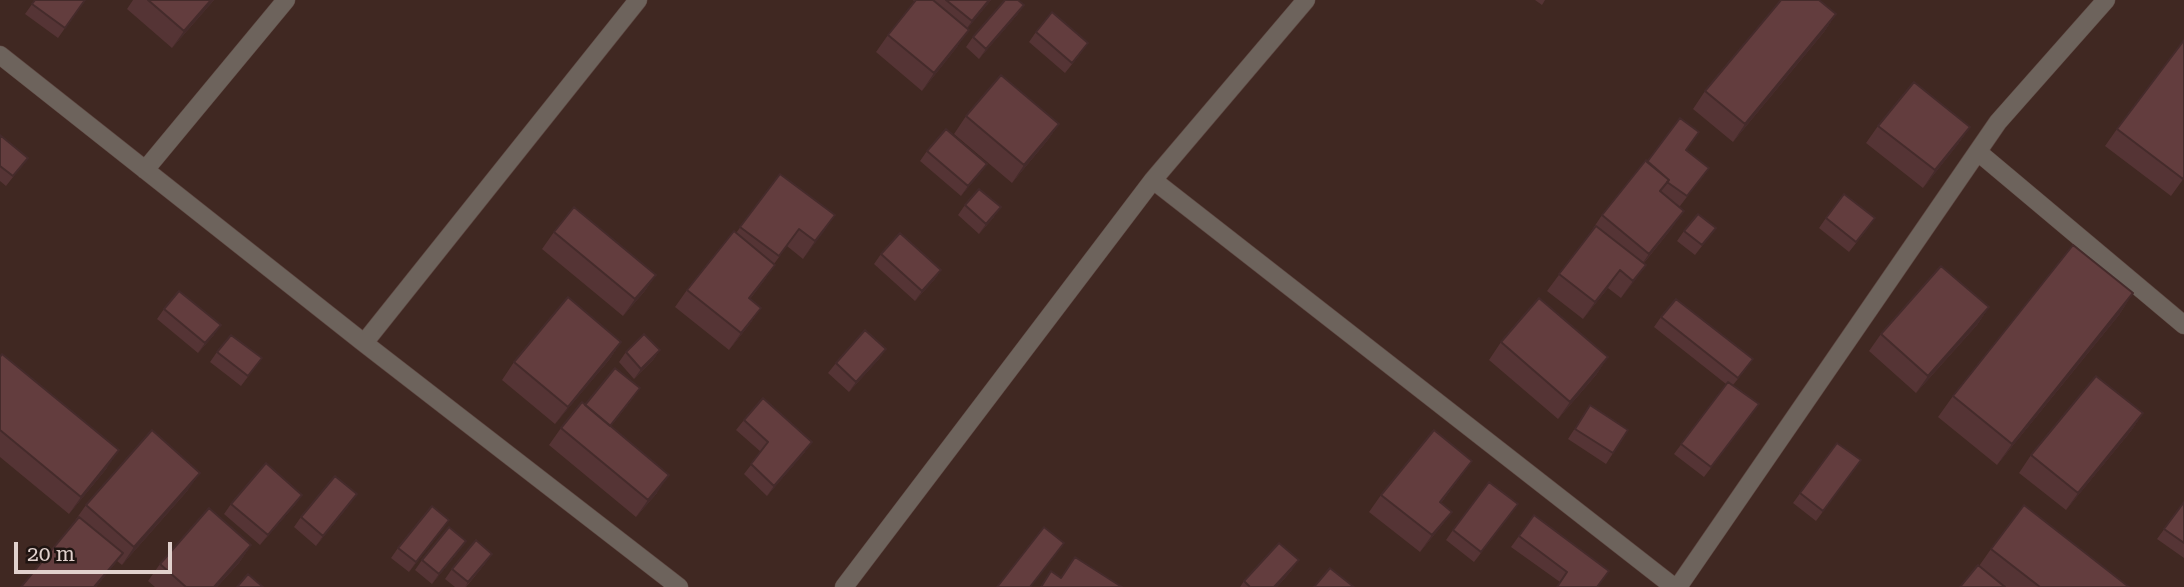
<!DOCTYPE html>
<html>
<head>
<meta charset="utf-8">
<style>
	body { margin:0 }
	#map { position:relative; width:2184px; height:587px; overflow:hidden; background:#402822; font-family:"Roboto Serif",serif }
	canvas { display:block }
	.scale { position:absolute; left:14px; top:542px; width:158px; height:32px; box-sizing:border-box; border:4px solid #e1d1cd; border-top:0; padding-left:9px; font-size:21px; line-height:24px; white-space:nowrap; color:#e1d1cd; -webkit-text-stroke:5px #1f1411; paint-order:stroke }
</style>
</head>
<body>
<div id="map">
<canvas width="2184" height="587"></canvas>
<div class="scale">20 m</div>
</div>
<script>
const c = document.querySelector('canvas').getContext('2d');
c.lineJoin = 'round';
function stroke(path, color, width, dash) {
  c.strokeStyle = color;
  c.lineWidth = width;
  c.lineCap = dash ? 'butt' : 'round';
  c.setLineDash(dash || []);
  c.stroke(path);
}
function fillPath(path, color) {
  c.fillStyle = color;
  c.fill(path, 'evenodd');
}
const minor = new Path2D(`
	M0,55L364,343L679,587
	M1978,152L2184,325
	M145,170L286,0
	M1153,180L1674,587
	M364,343L638,0
	M844,587L1153,180L1306,0
	M1678,587L1998,122L2106,0`);
stroke(minor, '#5d4641', 19);
stroke(minor, '#6d635c', 18);
fillPath(new Path2D(`
	M35,0H85L58,38L25,14Z
	M133,0H214L172,48L127,9Z
	M913,0H991L967,29L957,47L922,91L876,52L888,35L915,2Z
	M1535,0H1545L1542,5Z
	M1024,5L1017,15L979,59L966,47L973,37Z
	M1836,14L1824,32L1733,142L1693,109L1705,91Z
	M1036,32L1081,53L1065,73L1029,42Z
	M966,116L1059,124L1047,141L1012,183L954,134Z
	M1878,126L1970,127L1958,144L1923,188L1866,143Z
	M2117,129L2184,178L2171,196L2105,146Z
	M0,135L28,158L6,186L0,181Z
	M1686,150L1709,168L1680,206L1672,228L1644,263L1646,265L1621,298L1608,288L1583,319L1547,291L1590,233L1602,215L1647,162Z
	M927,151L987,164L961,196L920,161Z
	M780,174L835,215L803,259L787,246L774,264L775,265L763,282L750,299L761,308L749,325L729,350L675,307L687,290L736,233Z
	M965,205L994,217L979,234L958,215Z
	M1826,218L1868,228L1849,252L1819,228Z
	M1716,228L1695,255L1677,241L1684,231Z
	M554,232L656,275L644,292L623,316L542,249Z
	M881,254L941,270L934,280L915,301L874,264Z
	M2133,293L2119,315L1997,465L1938,417L1953,396Z
	M1989,307L1977,325L1916,393L1869,351L1881,334Z
	M164,309L214,335L198,353L157,319Z
	M1661,317L1746,369L1733,385L1752,414L1704,477L1674,454L1726,384L1654,327Z
	M621,342L609,360L555,424L502,380L514,362Z
	M1501,342L1608,357L1596,375L1558,419L1489,360Z
	M886,349L879,359L849,392L828,373L836,363Z
	M660,350L653,360L634,379L619,362L626,352Z
	M217,352L262,358L241,386L210,362Z
	M0,357L107,468L69,514L0,457Z
	M633,398L611,426L657,493L636,517L549,445L561,428L585,405Z
	M1590,405L1628,430L1606,464L1568,439Z
	M2143,413L2131,431L2066,510L2019,473L2031,455Z
	M744,420L805,452L767,496L744,474L761,452L736,430Z
	M1837,443L1861,460L1816,521L1793,503Z
	M1472,461L1441,503L1452,512L1439,529L1420,552L1369,512L1381,495Z
	M188,490L122,565L117,561L96,587H21L74,522L86,505Z
	M302,495L295,505L260,545L224,514L231,504Z
	M2184,502V558L2157,539Z
	M350,504L316,546L294,527L301,517Z
	M1511,514L1474,562L1446,540L1453,530Z
	M1534,515L1598,587H1557L1560,582L1511,547Z
	M442,530L409,572L391,558L398,548Z
	M251,545L239,563L217,587H155L148,581L160,564Z
	M1991,549L2129,587H2005L1979,566Z
	M459,551L432,584L415,570L422,560Z
	M485,564L466,587H455L445,579L452,569Z
	M1292,570L1277,587H1240L1244,581Z`), '#553435');
fillPath(new Path2D(`
	M211,0H214L172,48L184,31Z
	M989,0H991L960,38L972,21Z
	M1024,5L1017,15L979,59L986,49Z
	M1836,14L1824,32L1733,142L1745,124Z
	M969,30L957,47L922,91L934,73Z
	M1059,124L1047,141L1012,183L1024,165Z
	M1970,127L1958,144L1923,188L1935,170Z
	M987,164L980,174L961,196L968,186Z
	M1001,207L994,217L979,234L986,224Z
	M1684,211L1672,228L1637,271L1649,254Z
	M835,215L823,233L803,259L815,241Z
	M775,265L763,282L737,315L749,298Z
	M1646,265L1634,282L1621,298L1633,281Z
	M941,270L934,280L915,301L922,291Z
	M1620,270L1608,288L1583,319L1595,302Z
	M656,275L644,292L623,316L635,299Z
	M2133,293L2119,315L1997,465L2012,444Z
	M1989,307L1977,325L1916,393L1928,376Z
	M761,308L749,325L729,350L741,333Z
	M221,325L214,335L198,353L205,343Z
	M621,342L609,360L555,424L568,407Z
	M886,349L879,359L849,392L856,382Z
	M660,350L653,360L634,379L641,369Z
	M1608,357L1596,375L1558,419L1570,402Z
	M2143,413L2131,431L2066,510L2078,493Z
	M812,442L805,452L767,496L774,486Z
	M119,450L107,468L69,514L81,497Z
	M1472,461L1460,478L1428,519L1440,502Z
	M200,473L188,490L122,565L134,547Z
	M669,475L657,493L636,517L648,500Z
	M357,494L350,504L316,546L323,536Z
	M302,495L295,505L260,545L268,535Z
	M1452,512L1439,529L1420,552L1432,535Z
	M449,520L442,530L409,572L416,562Z
	M466,541L459,551L432,584L439,574Z
	M251,545L239,563L217,587H214Z
	M123,553L96,587H94Z
	M492,554L485,564L465,587L468,582Z
	M1299,560L1292,570L1277,587H1274Z`), '#452b2b');
const building = new Path2D(`
	M35,0H85L65,28L32,4Z
	M148,0H211L184,31Z
	M916,0H933L969,30L934,73L888,35Z
	M946,0H989L972,21Z
	M1005,0H1018L1024,5L986,49L973,37Z
	M1781,0H1819L1836,14L1745,124L1705,91Z
	M1052,12L1088,43L1072,63L1036,32Z
	M2184,40V177L2183,179L2117,129Z
	M1001,75L1059,124L1024,165L966,116Z
	M1914,82L1970,127L1935,170L1878,126Z
	M1680,118L1699,132L1686,150L1709,168L1687,196L1667,182L1669,180L1647,162Z
	M946,129L987,164L968,186L927,151Z
	M0,135L28,158L13,176L0,166Z
	M1646,160L1669,180L1660,191L1684,211L1649,254L1602,215Z
	M780,174L835,215L815,241L799,229L779,256L740,227Z
	M979,189L1001,207L986,224L965,205Z
	M1844,194L1875,218L1856,242L1826,218Z
	M574,207L656,275L635,299L554,232Z
	M1698,214L1716,228L1702,245L1684,231Z
	M1596,226L1646,265L1633,281L1620,270L1595,302L1559,274Z
	M734,231L775,265L749,298L761,308L741,333L687,290Z
	M900,233L941,270L922,291L881,254Z
	M2073,245L2133,293L2012,444L1953,396Z
	M1941,266L1989,307L1928,376L1881,334Z
	M179,291L221,325L205,343L164,309Z
	M568,297L621,342L568,407L514,362Z
	M1539,298L1608,357L1570,402L1501,342Z
	M1676,299L1753,359L1738,378L1661,317Z
	M865,330L886,349L856,382L836,363Z
	M644,334L660,350L641,369L626,352Z
	M231,335L262,358L248,376L217,352Z
	M2,354L119,450L81,497L0,430V357Z
	M615,368L640,388L610,426L585,405Z
	M2096,376L2143,413L2078,493L2031,455Z
	M1728,382L1759,404L1711,467L1681,444Z
	M763,398L812,442L774,486L751,464L768,442L744,420Z
	M582,402L669,475L648,500L561,428Z
	M1590,405L1628,430L1613,453L1575,429Z
	M152,430L200,473L134,547L86,505Z
	M1434,430L1472,461L1440,502L1452,512L1432,535L1381,495Z
	M1837,443L1861,460L1823,511L1800,493Z
	M266,463L302,495L268,535L231,504Z
	M335,476L357,494L323,536L301,517Z
	M1489,482L1518,504L1481,552L1453,530Z
	M2184,502V543L2164,529Z
	M2024,505L2129,587H2040L1991,549Z
	M432,506L449,520L416,562L398,548Z
	M209,508L251,545L214,587H186L160,564Z
	M1534,515L1609,571L1597,587H1557L1567,572L1519,536Z
	M79,517L123,553L94,587H21Z
	M449,527L466,541L439,574L422,560Z
	M1044,527L1064,543L1030,587H997Z
	M476,540L492,554L468,582L452,569Z
	M1279,543L1299,560L1274,587H1250L1244,581Z
	M1075,557L1122,587H1041L1051,571L1061,578Z
	M1978,565L2005,587H1960Z
	M1330,568L1354,587H1314Z
	M248,574L263,587H237Z`);
fillPath(building, '#633d3e');
stroke(building, '#452b2b', 2);
</script>
</body>
</html>
